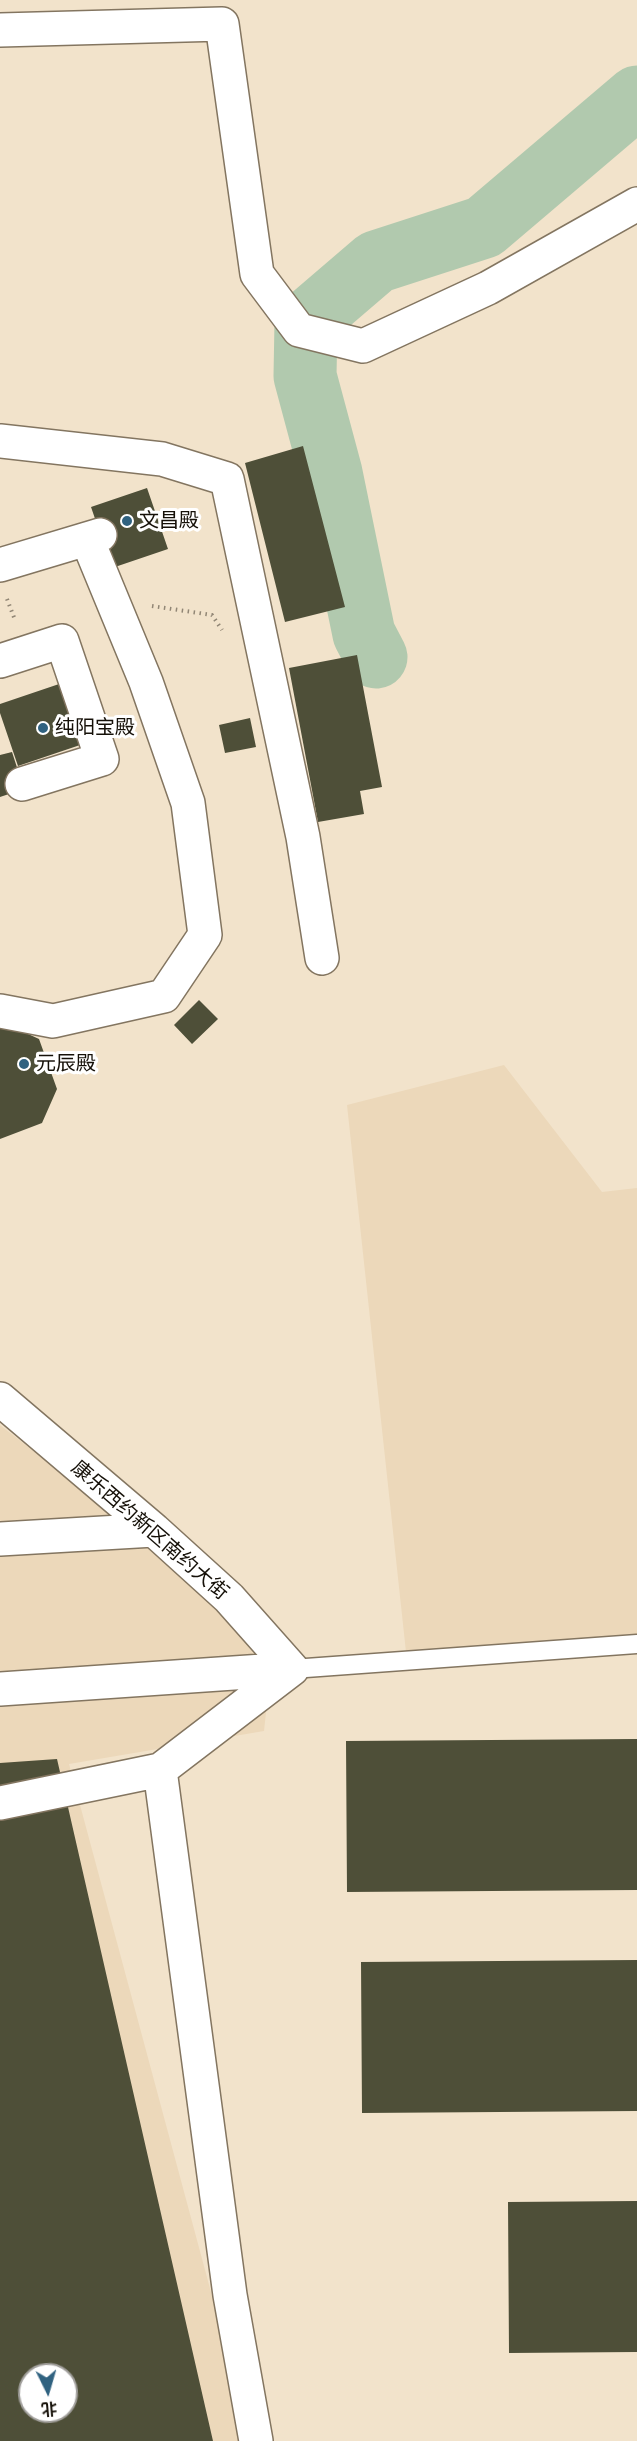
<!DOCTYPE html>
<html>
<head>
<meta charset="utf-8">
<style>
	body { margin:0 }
	#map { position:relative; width:637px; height:2441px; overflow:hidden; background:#f2e3cb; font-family:Lato,"Noto Sans SC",sans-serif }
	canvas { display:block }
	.north { position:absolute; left:18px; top:2363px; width:60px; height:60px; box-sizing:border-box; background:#fff; border:2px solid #a19f9c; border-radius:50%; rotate:175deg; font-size:16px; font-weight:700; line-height:24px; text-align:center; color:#151008 }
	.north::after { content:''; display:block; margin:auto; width:21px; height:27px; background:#306280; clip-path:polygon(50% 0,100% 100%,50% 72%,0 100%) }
</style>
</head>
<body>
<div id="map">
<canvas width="637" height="2441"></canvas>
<div class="north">北</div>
</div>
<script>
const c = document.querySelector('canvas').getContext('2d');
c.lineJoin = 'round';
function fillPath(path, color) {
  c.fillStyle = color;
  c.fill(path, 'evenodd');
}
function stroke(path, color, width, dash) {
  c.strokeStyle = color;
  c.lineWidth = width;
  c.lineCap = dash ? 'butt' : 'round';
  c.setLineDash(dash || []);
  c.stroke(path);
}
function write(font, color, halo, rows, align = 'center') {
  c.font = font + ' Lato,"Noto Sans SC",sans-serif';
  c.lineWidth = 6;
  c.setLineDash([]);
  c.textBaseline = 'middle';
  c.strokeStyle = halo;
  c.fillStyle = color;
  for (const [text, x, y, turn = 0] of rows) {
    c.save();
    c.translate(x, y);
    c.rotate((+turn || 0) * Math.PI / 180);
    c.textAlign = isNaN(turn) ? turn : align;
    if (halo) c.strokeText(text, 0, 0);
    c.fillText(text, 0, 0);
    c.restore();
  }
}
fillPath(new Path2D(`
	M504,1065L602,1192L637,1188V1636L406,1652L347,1105Z
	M0,1425L274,1638L264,1731L69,1764L251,2441H0ZM30,2375H66V2411H30Z`), '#ecd8ba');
stroke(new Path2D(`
	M376,657L364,634L331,473L305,376L306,322L376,262L484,227L637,97`), '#b1c9ae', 63);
fillPath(new Path2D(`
	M303,446L345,607L285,622L245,463Z
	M147,488L168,549L112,568L91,507Z
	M357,655L382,787L360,791L364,814L318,822L289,668Z
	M65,682L86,743L18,766L0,713V704Z
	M250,718L256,747L225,753L219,725Z
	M12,752L24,789L0,797V755Z
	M199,1000L218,1019L192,1044L174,1025Z
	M0,1021L39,1039L57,1089L42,1123L0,1139Z
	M637,1739V1890L347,1892L346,1741Z
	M57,1759L213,2441H0V1763ZM30,2375H66V2411H30Z
	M637,1960V2111L362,2113L361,1962Z
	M637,2201V2352L509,2353L508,2202Z`), '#4e4f38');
const lane = new Path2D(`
	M292,1669L637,1644`);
const street = new Path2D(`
	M0,30L222,24L257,274L299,330L363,346L488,288L637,204
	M0,441L162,459L227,479L303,837L322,958
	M0,565L100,535
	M0,661L62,641L102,759L22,784
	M0,1011L53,1021L164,996L205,935L188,803L146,682L87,539
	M0,1399L154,1530L229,1598L292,1669
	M0,1539L154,1530
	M0,1689L292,1669
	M160,1770L230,2295L256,2441
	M0,1803L160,1770L292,1669`);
stroke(lane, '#837560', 21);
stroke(street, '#837560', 36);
stroke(new Path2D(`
	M7,599L15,620
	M152,606L212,615L222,630`), '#918675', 4, [1.5, 4.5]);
stroke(lane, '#fff', 18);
stroke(street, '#fff', 33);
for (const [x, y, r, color] of [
	[127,521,6,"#306280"],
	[43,728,6,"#306280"],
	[24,1064,6,"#306280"]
]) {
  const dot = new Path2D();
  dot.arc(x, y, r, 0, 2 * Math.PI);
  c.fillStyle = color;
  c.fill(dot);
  stroke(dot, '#fff', 2);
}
write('20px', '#151008', '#fff', [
	["文昌殿",139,521],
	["纯阳宝殿",55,728],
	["元辰殿",36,1064]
], 'left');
write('20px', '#151008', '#fff', [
	["康乐西约新区南约大街",150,1530,41]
]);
</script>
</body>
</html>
